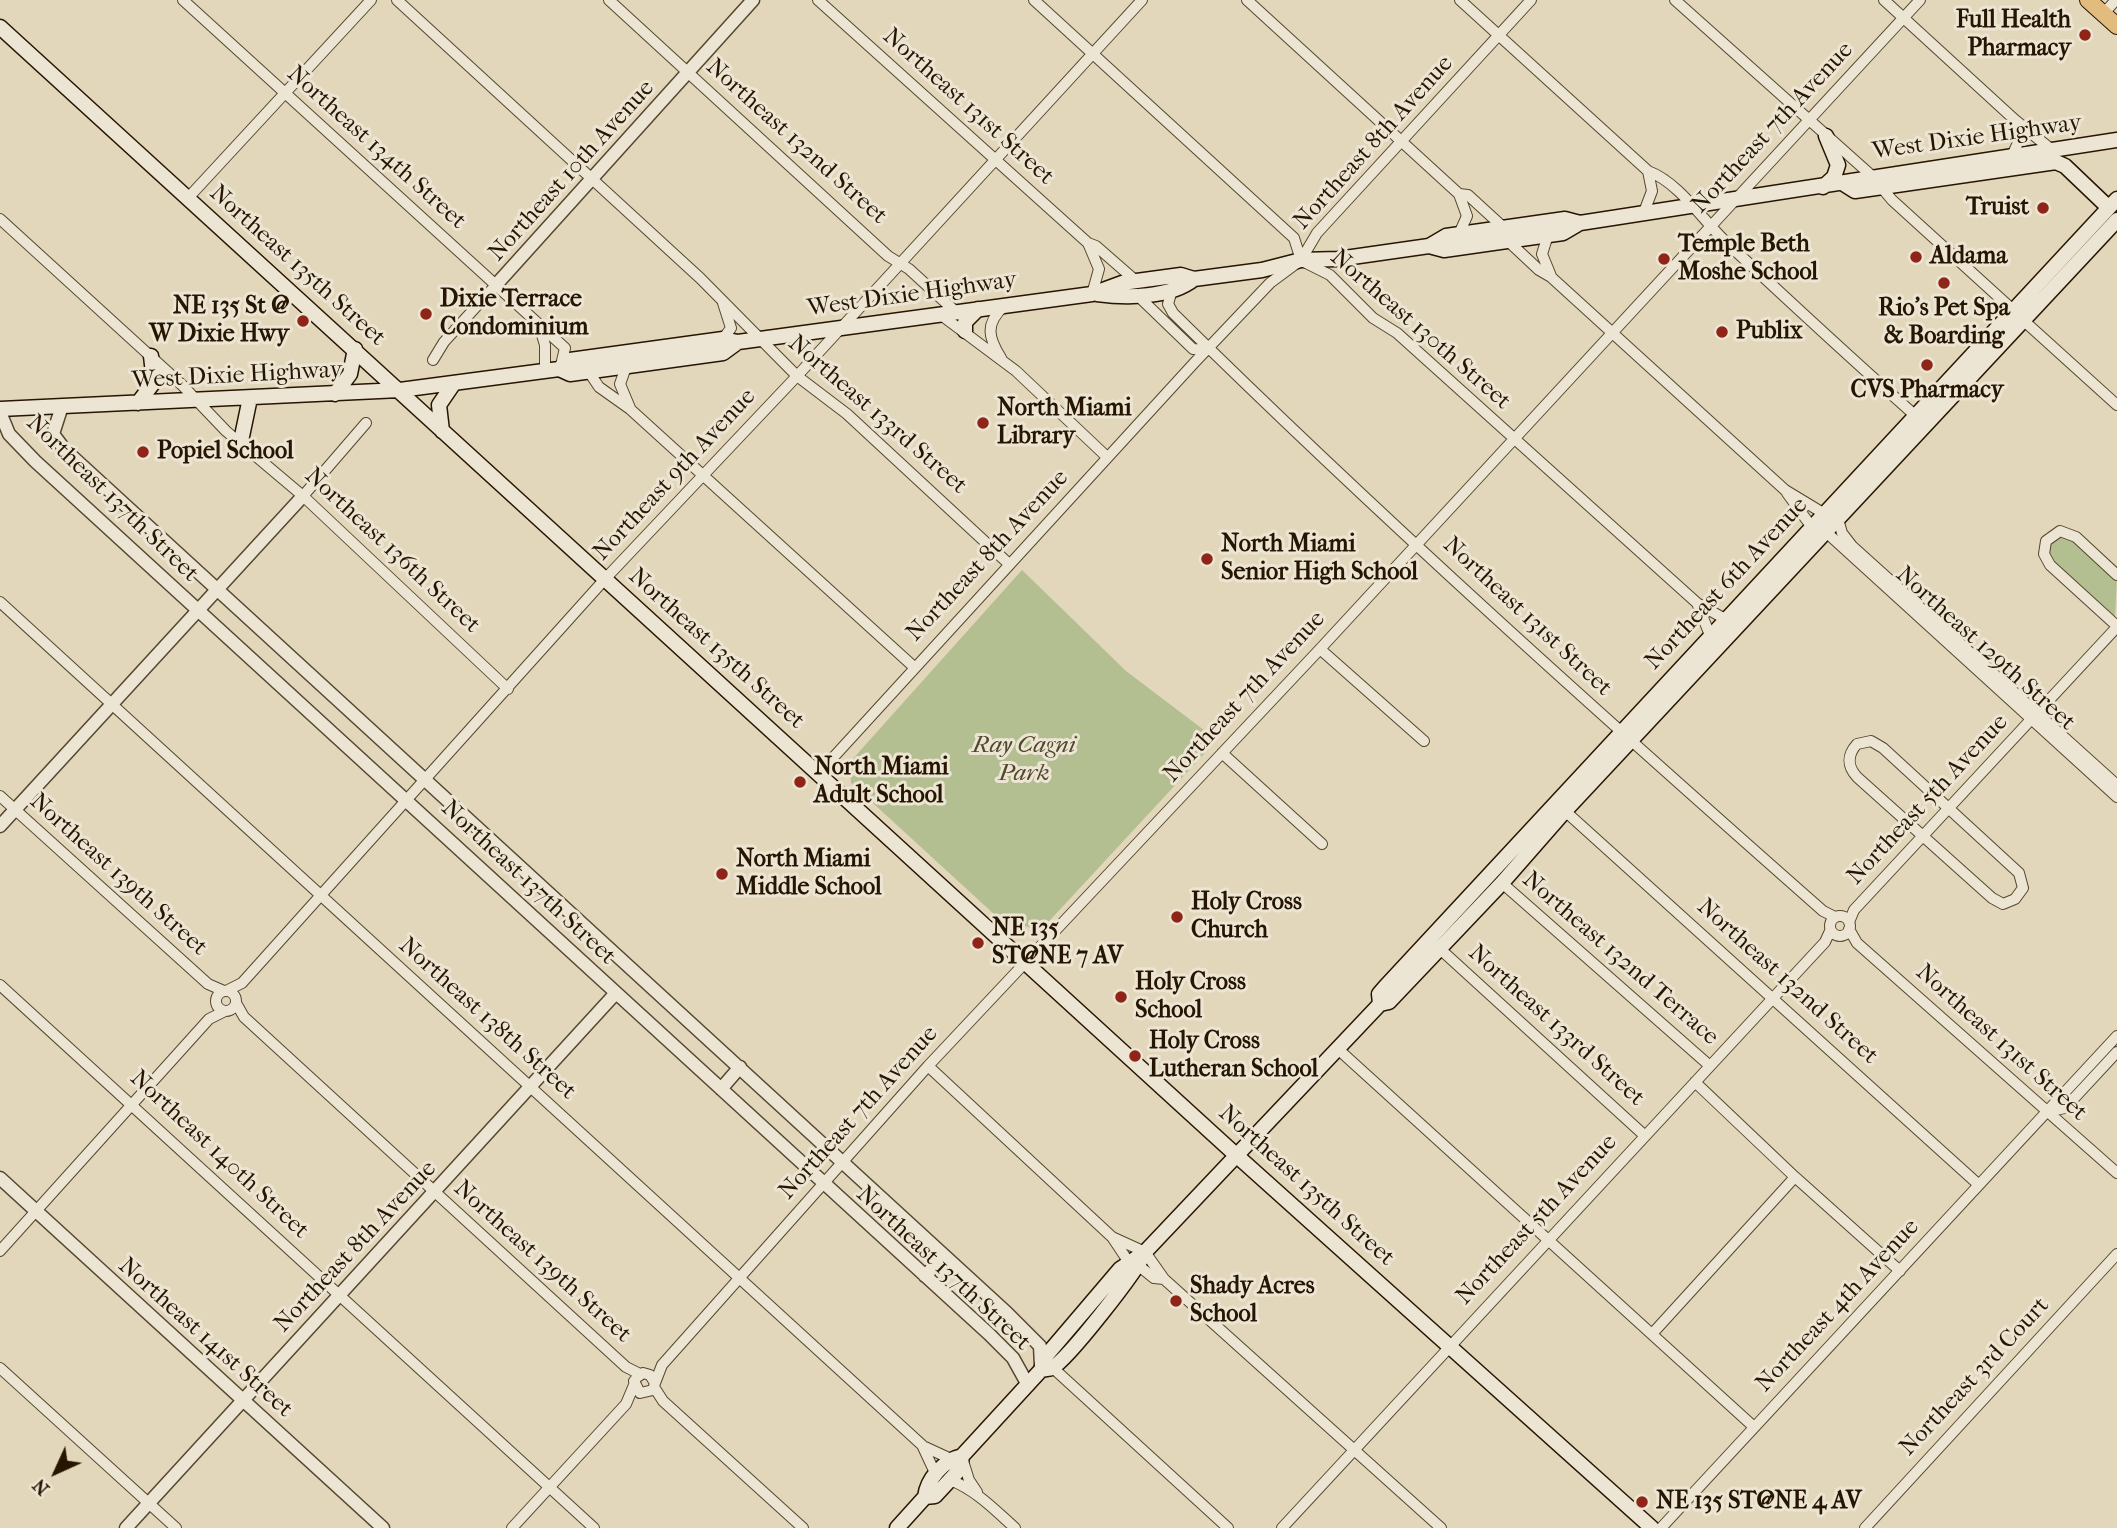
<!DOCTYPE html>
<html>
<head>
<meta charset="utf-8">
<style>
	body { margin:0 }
	#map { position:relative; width:2117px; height:1528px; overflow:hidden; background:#e3d7bb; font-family:"IM FELL French Canon",serif }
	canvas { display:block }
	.north { position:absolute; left:21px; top:1437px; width:70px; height:70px; -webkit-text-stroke:5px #ede5d3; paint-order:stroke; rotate:225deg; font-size:19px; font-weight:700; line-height:28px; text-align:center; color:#261500 }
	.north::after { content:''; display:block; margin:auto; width:24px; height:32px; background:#261500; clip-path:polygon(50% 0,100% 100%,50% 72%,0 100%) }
</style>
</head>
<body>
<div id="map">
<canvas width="2117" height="1528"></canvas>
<div class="north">N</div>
</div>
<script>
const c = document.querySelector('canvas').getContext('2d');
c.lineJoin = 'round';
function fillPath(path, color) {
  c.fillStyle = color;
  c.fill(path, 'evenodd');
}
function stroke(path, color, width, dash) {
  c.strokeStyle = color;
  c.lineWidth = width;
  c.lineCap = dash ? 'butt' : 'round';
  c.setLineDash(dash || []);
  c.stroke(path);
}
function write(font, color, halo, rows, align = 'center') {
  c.font = font + ' "IM FELL French Canon",serif';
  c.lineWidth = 6;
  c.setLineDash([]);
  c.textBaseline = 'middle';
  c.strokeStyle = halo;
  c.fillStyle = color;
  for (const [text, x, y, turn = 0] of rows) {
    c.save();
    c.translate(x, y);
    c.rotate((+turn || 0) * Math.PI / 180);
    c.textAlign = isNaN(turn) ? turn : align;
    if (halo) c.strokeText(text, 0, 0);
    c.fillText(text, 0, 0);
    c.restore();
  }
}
fillPath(new Path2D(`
	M2060,536L2070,537L2117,579L2115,617L2058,569L2048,552L2049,544Z
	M1022,570L1126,671L1217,740L1040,931L1022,925L1007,926L851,783L850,762Z`), '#b3be91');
const minor = new Path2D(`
	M183,0L565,348L561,365
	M397,0L700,278L797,376L847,414L1009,564
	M609,0L888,256L909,269L956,312
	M818,0L1088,243L1096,246L1136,281
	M1034,0L1294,238L1301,260
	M1247,0L1459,194L1468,195L1504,228
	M1460,0L1648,171C1680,183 1703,221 1727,243C1790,302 1854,361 1918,418
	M1675,0L1872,176L1892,200L2013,310
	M1884,0L2015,120L2052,150
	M2103,14L2116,0
	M2012,156L2020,138L2015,120
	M188,198L371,0
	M1644,212L1652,191L1648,171
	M0,219L182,385L226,431L303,496L508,689
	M1459,234L1467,216L1459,194
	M1548,235L1542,254L1551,276
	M1508,241L1539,270L1551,277L1785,490L1823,513
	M1088,243L1099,269L1092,294
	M1304,262L1330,275L1373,318L1397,333L1697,603L1725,619
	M1172,290L1168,304L1173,313C1382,519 1602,716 1823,911L1835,917
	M1137,295L1193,349L1208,350
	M723,303L731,328L723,339
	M941,315L1016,371L1107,457
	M2023,320L2117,405
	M540,328L545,345V371
	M1001,358C988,337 985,324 1004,306
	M433,360L444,342L495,286
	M626,367L620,384L630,408
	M589,372L599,387L630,409L914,667
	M1787,493L1811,526
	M303,496L366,423
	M1838,519L1842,533L1852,546L2117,785
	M1826,532L2117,797
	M2117,575L2076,537L2060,531L2046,541L2044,554L2050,565L2117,626
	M0,602L922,1445L936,1475
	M1697,603L1710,635
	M1320,649L1424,741
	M1871,741L1883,748L2019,873L2023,888L2015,899L2003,904L1992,898L1857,777C1847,766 1847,755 1857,744Z
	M1222,753L1322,844
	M819,773L1195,362L1270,283L1301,260L1317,233L1531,0
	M0,796L208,984L224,991
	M1565,811L1979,1185
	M1502,883L1710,1066
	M1830 926a10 10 0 1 1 20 0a10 10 0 1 1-20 0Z
	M1849,922L1854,910L2117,627
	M1849,929L1857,943L2117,1173
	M1439,948L1644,1135
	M0,985L594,1528
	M226,991L242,983L605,579L797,376L1142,0
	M216 1001a10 10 0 1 1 20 0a10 10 0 1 1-20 0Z
	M236,1003L244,1017L626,1367L640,1374
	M1339,1050L1754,1427
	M928,1066L1112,1237L1128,1261
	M1695,1082L1795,1177L1900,1271
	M2046,1112L2065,1108L2117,1052
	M1112,1237L1145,1252L1164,1279L1441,1528
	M0,1251L209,1019L225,1011
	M1139,1266L1154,1278L1164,1279
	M1652,1334L1795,1177
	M0,1368L176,1528
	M1053,1368L1228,1528
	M634,1381L640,1393L653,1390L655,1383L650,1375L643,1373L636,1378
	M655,1383L662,1365L928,1066L1320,649L1920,0
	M654,1387L663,1401L803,1528
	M925,1447L951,1459
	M963,1461L969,1480L977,1492
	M950,1480C976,1490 995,1510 1015,1528
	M512,1528L626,1404L634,1385
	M1282,1528L1825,942L1830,931
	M1661,1528L2117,1036
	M1865,1528L2117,1254`);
const tertiary = new Path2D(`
	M495,286L753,0
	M62,406L53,434L65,450L1007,1313L1040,1346L1041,1366
	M0,412L9,434L35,461L989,1334L1013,1358L1028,1385
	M0,826L303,496
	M721,1089L740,1067
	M0,1178L383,1528
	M925,1276L944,1256
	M126,1528L615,994`);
const secondary = new Path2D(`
	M0,27L1236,1155L1652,1528
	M1844,184L1855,191L2056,162L2065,166L2108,207
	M1823,187L1834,177L1838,165L1826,136
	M1429,246L1446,236L1565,219L1580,223L2117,140
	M1097,294C1127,298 1170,298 1194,279
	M965,331V322L978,309
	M559,369L570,374L723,353L738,342
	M335,394L350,374L355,349
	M138,403L154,382L151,356
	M0,409L400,390L559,369L570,360L723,339L738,342L1092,294L1122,283L1181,275L1194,279L1262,270L1301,260L1338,259L1429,246L1444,250L1563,233L1580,223
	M442,431L439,405L454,383
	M241,441L250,398
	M1380,1004L1379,994L1385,987L2117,199
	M1041,1370C1045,1369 1049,1369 1052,1368C1068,1359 1137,1271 1145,1252
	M925,1497C927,1479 944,1460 962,1456L1041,1370L1045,1357L1120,1269L1145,1252L1380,1004L1389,1002L1502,883L1565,811L2117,220
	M897,1528L925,1497L935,1496L960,1469L962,1456`);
const primary = new Path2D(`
	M2088,0L2117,26`);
stroke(minor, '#55462f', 12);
stroke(tertiary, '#55462f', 15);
stroke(secondary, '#261500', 17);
stroke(primary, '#261500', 18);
stroke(minor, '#ede5d3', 10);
stroke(tertiary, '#ede5d3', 12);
stroke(secondary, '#ede5d3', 14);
stroke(primary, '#e2bc7e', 16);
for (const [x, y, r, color] of [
	[2085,35,7,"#8f2418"],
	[2043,208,7,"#8f2418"],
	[1916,257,7,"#8f2418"],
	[1664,259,7,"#8f2418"],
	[1944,283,7,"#8f2418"],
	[426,314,7,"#8f2418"],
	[303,321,7,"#8f2418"],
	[1722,332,7,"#8f2418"],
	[1927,365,7,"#8f2418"],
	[983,423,7,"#8f2418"],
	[143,452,7,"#8f2418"],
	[1207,559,7,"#8f2418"],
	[800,782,7,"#8f2418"],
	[722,874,7,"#8f2418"],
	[1177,917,7,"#8f2418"],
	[978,943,7,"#8f2418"],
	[1121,997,7,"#8f2418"],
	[1135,1056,7,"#8f2418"],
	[1176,1301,7,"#8f2418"],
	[1642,1502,7,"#8f2418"]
]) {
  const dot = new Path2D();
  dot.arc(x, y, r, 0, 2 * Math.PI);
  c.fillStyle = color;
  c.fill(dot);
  stroke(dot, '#ede5d3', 2.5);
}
write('bold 24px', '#261500', '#ede5d3', [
	["Full Health",2071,21,"right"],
	["Pharmacy",2071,49,"right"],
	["Truist",2029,208,"right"],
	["Temple Beth",1678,245],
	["Moshe School",1678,273],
	["Aldama",1930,257],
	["Dixie Terrace",440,300],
	["Condominium",440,328],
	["NE 135 St @",289,307,"right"],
	["W Dixie Hwy",289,335,"right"],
	["Rio's Pet Spa",1944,309,"center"],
	["& Boarding",1944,337,"center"],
	["Publix",1736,332],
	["CVS Pharmacy",1927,391,"center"],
	["North Miami",997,409],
	["Library",997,437],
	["Popiel School",157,452],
	["North Miami",1221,545],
	["Senior High School",1221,573],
	["North Miami",814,768],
	["Adult School",814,796],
	["North Miami",736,860],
	["Middle School",736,888],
	["Holy Cross",1191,903],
	["Church",1191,931],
	["NE 135",992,929],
	["ST@NE 7 AV",992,957],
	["Holy Cross",1135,983],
	["School",1135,1011],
	["Holy Cross",1149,1042],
	["Lutheran School",1149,1070],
	["Shady Acres",1190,1287],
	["School",1190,1315],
	["NE 135 ST@NE 4 AV",1656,1502]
], 'left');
write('24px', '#261500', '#ede5d3', [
	["Northeast 131st Street",968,107,42],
	["Northeast 7th Avenue",1773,128,-47],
	["West Dixie Highway",1977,138,-8],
	["Northeast 132nd Street",796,142,42],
	["Northeast 8th Avenue",1374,143,-48],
	["Northeast 134th Street",376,148,42],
	["Northeast 10th Avenue",572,171,-48],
	["Northeast 135th Street",297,266,42],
	["West Dixie Highway",912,295,-8],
	["Northeast 130th Street",1420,330,41],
	["West Dixie Highway",237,376,-3],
	["Northeast 133rd Street",877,415,41],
	["Northeast 9th Avenue",675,475,-47],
	["Northeast 137th Street",112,499,44],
	["Northeast 136th Street",392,551,43],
	["Northeast 8th Avenue",988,556,-47],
	["Northeast 6th Avenue",1727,584,-47],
	["Northeast 131st Street",1527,617,43],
	["Northeast 135th Street",716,649,42],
	["Northeast 129th Street",1985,649,42],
	["Northeast 7th Avenue",1245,697,-47],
	["Northeast 5th Avenue",1928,800,-47],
	["Northeast 139th Street",118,875,42],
	["Northeast 137th Street",528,883,43],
	["Northeast 132nd Terrace",1620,959,41],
	["Northeast 132nd Street",1787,982,42],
	["Northeast 138th Street",487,1019,42],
	["Northeast 133rd Street",1556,1026,42],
	["Northeast 131st Street",2001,1043,42],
	["Northeast 7th Avenue",859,1113,-48],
	["Northeast 140th Street",219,1155,43],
	["Northeast 135th Street",1306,1186,42],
	["Northeast 5th Avenue",1537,1220,-47],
	["Northeast 8th Avenue",356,1247,-47],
	["Northeast 139th Street",542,1262,42],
	["Northeast 137th Street",943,1269,43],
	["Northeast 4th Avenue",1838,1306,-47],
	["Northeast 141st Street",205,1338,42],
	["Northeast 3rd Court",1975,1377,-47]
]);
write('italic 24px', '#50482c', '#ede5d3', [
	["Ray Cagni",1024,746],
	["Park",1024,774]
]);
</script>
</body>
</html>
